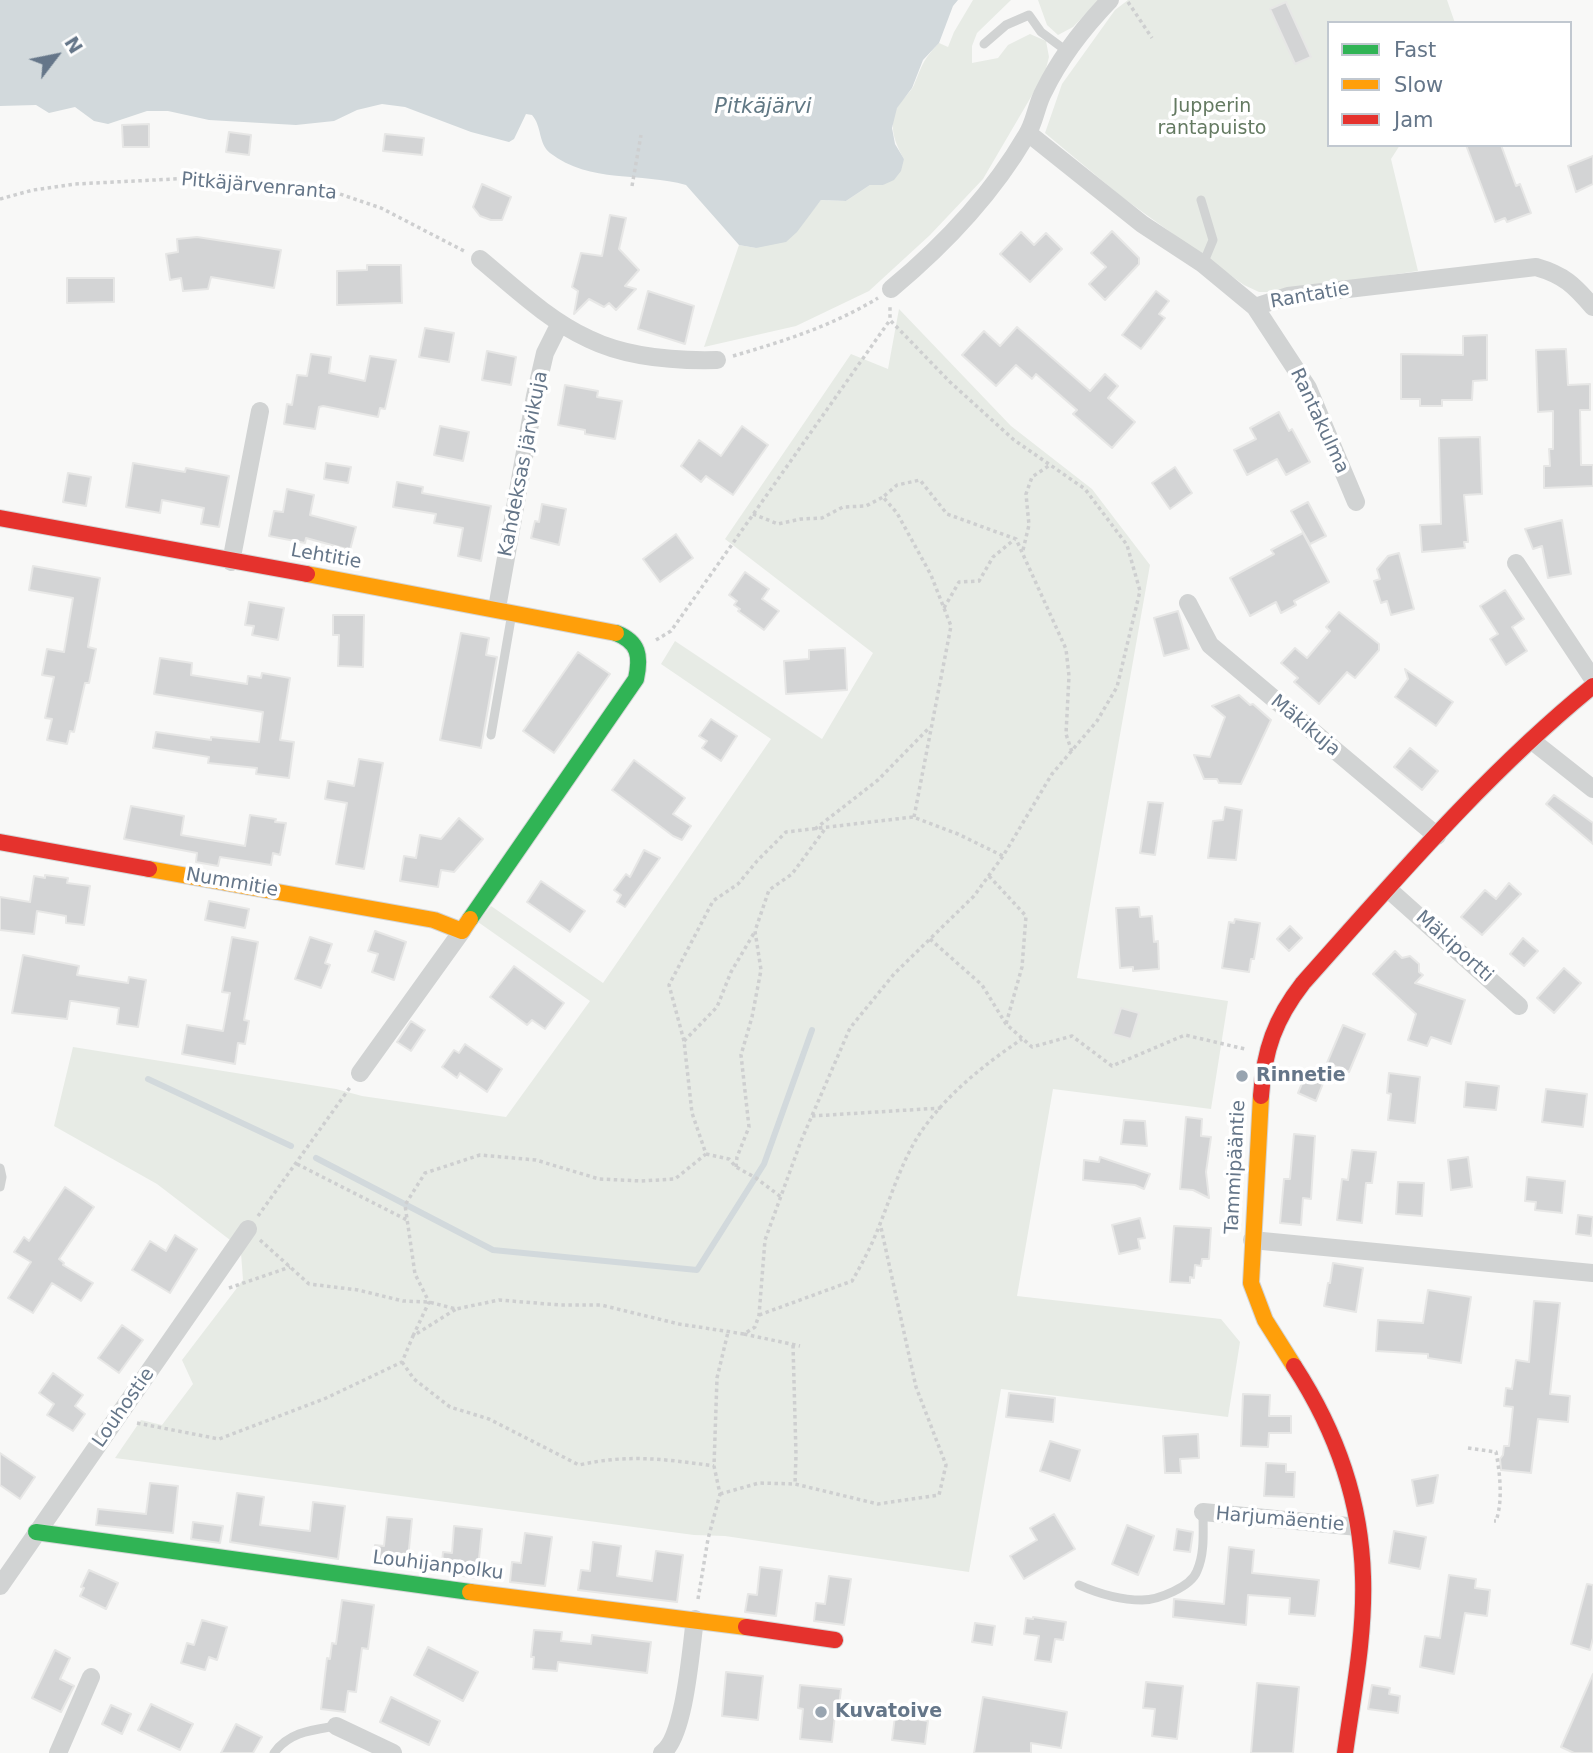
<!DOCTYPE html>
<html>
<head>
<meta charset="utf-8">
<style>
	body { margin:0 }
	#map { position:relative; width:1593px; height:1753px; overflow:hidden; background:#f8f8f7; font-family:"DejaVu Sans",sans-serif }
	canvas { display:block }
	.legend { position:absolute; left:1327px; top:21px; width:245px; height:126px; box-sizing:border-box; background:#fff; border:2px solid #c1c8d0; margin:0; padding:9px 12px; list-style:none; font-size:21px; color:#657689 }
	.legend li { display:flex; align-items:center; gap:14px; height:35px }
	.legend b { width:35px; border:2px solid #c1c8d0 }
	.north { position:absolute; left:21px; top:21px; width:70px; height:70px; -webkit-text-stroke:5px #fff; paint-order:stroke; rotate:58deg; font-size:19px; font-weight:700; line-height:28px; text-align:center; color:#657689 }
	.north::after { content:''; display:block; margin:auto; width:24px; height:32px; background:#657689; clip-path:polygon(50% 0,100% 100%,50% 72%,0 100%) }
</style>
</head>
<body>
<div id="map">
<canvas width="1593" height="1753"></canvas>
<ul class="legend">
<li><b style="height:9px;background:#30b455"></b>Fast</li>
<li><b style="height:9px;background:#ff9f0a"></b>Slow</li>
<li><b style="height:9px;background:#e5322d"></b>Jam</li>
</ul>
<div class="north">N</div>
</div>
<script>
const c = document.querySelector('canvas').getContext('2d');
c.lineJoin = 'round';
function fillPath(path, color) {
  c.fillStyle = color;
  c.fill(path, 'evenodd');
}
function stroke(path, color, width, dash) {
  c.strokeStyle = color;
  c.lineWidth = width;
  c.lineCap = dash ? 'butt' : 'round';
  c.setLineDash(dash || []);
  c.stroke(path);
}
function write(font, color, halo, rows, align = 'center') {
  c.font = font + ' "DejaVu Sans",sans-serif';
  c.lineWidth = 7;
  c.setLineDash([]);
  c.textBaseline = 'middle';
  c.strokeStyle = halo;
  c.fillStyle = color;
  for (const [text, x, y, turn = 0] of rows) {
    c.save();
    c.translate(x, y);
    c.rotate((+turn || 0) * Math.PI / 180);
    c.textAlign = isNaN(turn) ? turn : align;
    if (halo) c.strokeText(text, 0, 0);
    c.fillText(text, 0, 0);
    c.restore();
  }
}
fillPath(new Path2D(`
	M973,0H1011L977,33L972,46V63L998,58L1008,45L1030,34L1046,41L1049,57L1045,73L983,179L930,235L869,291L796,326L704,347L739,245L756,248L811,212L821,200L846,201L870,185H883L904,159C895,143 888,126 897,107C901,99 910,94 914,85C923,64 922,61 939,43L948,47L954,32Z
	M1038,0H1099L1073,27L1058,35L1047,25Z
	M1128,0H1447L1455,23H1329V145H1400L1391,159L1418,271L1274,292H1259L1244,285L1123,198L1045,133L1062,84L1115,10Z
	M899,309L1011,426L1092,489L1150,565L1077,978L1228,1001L1211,1109L1053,1089L1017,1296L1221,1319L1240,1342L1228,1417L1001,1389L969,1572L725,1536L694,1535L115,1458L141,1420L162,1425L193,1384L182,1360L243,1280L241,1253L234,1243L157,1184L54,1126L73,1047L336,1089L362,1096L506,1117L590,1001L478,922L491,906L603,983L771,739L661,664L675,641L822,739L873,653L725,539L851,354L888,369Z`), '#e7ebe5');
fillPath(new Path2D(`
	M0,0H958L953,6L939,43L923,60L912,88L897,108L892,128L895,144L904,159L901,171L894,180L883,185H870L846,201L821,200L797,232L786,242L756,248L739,245L686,185C641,172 590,184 550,153C538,143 542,126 532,115L526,114L514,139L509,142L471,132L405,107L382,104L357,110L334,121L296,125L209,120L168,111H147L108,124L94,121L75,107L49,113L36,105L0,106Z`), '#d2d9dc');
stroke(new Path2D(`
	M148,1079L291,1146
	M316,1158L493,1250L697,1270L764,1164L812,1030`), '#d2d9dc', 6);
const building = new Path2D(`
	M1286,2L1311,57L1295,64L1270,9Z
	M149,124V147H123L122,125Z
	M229,132L251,135L249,155L226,152Z
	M385,134L424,138L422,155L383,151Z
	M1466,145H1501L1516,186L1520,184L1531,213L1507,222L1505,218L1495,222Z
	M1593,156V184L1576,192L1568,166Z
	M482,184L511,197L502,220H491L480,216L473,207Z
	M610,215L626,218L619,249L639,270L625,286L636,289L616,310L609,303L604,307L589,299L574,314L578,291L572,287L581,253L602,256Z
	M1112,231L1139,258V264L1105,300L1089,284L1106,267L1091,253Z
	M1021,232L1034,245L1046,233L1062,249L1030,282L1000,254Z
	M197,237L281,250L274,288L211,277L208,289L183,291L181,278L170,280L166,254L178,252L177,239Z
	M367,265H401L402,303L337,305V271L367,270Z
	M67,278H114V302L67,303Z
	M648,291L694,306L685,344L638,329Z
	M1156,291L1169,301L1159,314L1165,318L1141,349L1122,335Z
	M1017,327L1090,391L1105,374L1118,386L1108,398L1135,422L1112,448L1073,414L1077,410L1036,374L1032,379L1016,365L996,386L962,355L984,331L1000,346Z
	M425,328L454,333L449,362L419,357Z
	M1487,335V380L1473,381L1472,400H1442V406H1420V399H1401V354L1463,355V336Z
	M1566,349L1568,385L1590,384V410H1580L1581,465H1593V486L1544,488V466H1550L1549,449H1553V411L1538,412L1536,350Z
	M487,351L516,357L511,385L482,380Z
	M311,354L331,357L329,373L365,381L370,356L396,360L385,409L380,408L378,417L323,406L319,407L315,429L284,424L287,404L292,405L297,375L307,376Z
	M565,385L598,391L597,397L622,401L615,439L585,434V430L558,425Z
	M1279,412L1289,431L1292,429L1310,462L1286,475L1277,459L1247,475L1234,450L1256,439L1250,428Z
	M440,426L469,432L463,461L434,455Z
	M742,426L768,445L733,495L706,476L701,482L681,466L699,440L721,456Z
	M1480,437L1482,494L1464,495L1468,542H1464L1465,548L1422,552L1420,525L1441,524L1439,438Z
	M133,463L185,472L186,468L229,476L219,527L201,524L204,508L162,500L160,513L126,507Z
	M326,463L351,467L348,483L324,479Z
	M1175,467L1192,493L1170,509L1152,483Z
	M68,473L91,477L86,506L63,502Z
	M397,482L423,487L422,493L491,506L481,561L458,556L463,528L434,523L436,514L393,507Z
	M287,489L314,495L310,515L356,527L350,550L306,538L305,543L269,536L274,511L283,512Z
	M1308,502L1326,536L1310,544L1291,511Z
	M542,504L566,509L559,545L531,538L535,521L539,522Z
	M1562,520L1571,574L1548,578L1542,546L1533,549L1525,529Z
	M1303,533L1329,582L1294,601L1296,605L1281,613L1276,602L1250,616L1230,578L1274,554L1271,550Z
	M676,534L693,558L660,582L643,559Z
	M1399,553L1414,609L1391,615L1387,601L1381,603L1374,581L1380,579L1377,569L1388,556Z
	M33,566L100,578L88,647L96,649L89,683H85L74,732L70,731L67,744L47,740L52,719L45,718L54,677L42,675L47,649L64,652L73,598L29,590Z
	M745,572L769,589L762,599L779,611L764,630L738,611L740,609L734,605L737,601L729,595Z
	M1505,590L1524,619L1512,627L1527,651L1506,665L1490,639L1498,634L1480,606Z
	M249,602L284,608L278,640L252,635L254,626L245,625Z
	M1178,611L1189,649L1164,656L1154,618Z
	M1339,612L1379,644V650L1355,678L1347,672L1319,704L1294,682L1298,678L1281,663L1295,648L1307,658L1330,631L1326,627Z
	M333,615H364L363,667L338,666L339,635H333Z
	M461,633L489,638L486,655L497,657L481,748L440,740Z
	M845,648L847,690L786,694L784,661L809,659V650Z
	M578,652L610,674L554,753L523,731Z
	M160,658L192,663L191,675L247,684L248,676L261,678L262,673L290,678L280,740L294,742L289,778L256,774L257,768L208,763L209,757L153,748L156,732L211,740V737L259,742L263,712L154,694Z
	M1405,669L1453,702L1436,726L1395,697L1408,679Z
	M1239,695L1250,705L1253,704L1271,720L1241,784L1219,783L1217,779H1204L1194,755L1210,757L1225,717L1212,706Z
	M711,719L737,736L721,761L702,748L707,741L699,736Z
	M1410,748L1438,771L1422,790L1394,767Z
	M359,759L383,763L364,869L336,864L347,803L325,799L328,781L354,786Z
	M634,760L685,798L673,814L691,826L682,840L673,836L612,790Z
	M1554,795L1593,823V844L1546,804Z
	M1148,802L1163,803L1155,855L1140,853Z
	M131,806L184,816L181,835L245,846L250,815L276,819L275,822L286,823L280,855L273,853L271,865L220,857L218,866L196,862L197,853L124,839Z
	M1225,807L1242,810L1236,860L1208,858L1213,821L1223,820Z
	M459,818L483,839L454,872L441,870L438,887L400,881L404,856L416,858L420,835L441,839Z
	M644,850L660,858L625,907L617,902L621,895L614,890L626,874L630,877Z
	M45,875L68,878L67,883L90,886L84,925L66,923V916L37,911L34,934L0,930V897L30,902L34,876L45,878Z
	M541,881L585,911L570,932L527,902Z
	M1509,883L1521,894L1482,935L1461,917L1485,890L1496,899Z
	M209,901L249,909L245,928L205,920Z
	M1139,907L1140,917L1152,916L1154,942L1158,941L1159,969L1133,971V967L1120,968L1116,908Z
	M1235,919L1260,923L1254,959H1251L1249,972L1222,968L1229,922L1234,923Z
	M1290,926L1302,938L1289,951L1277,939Z
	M375,931L406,942L394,980L372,972L378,954L368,951Z
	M232,937L258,942L244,1020L249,1021L245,1044L238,1043L235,1064L182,1054L187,1025L223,1031L230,993L222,992Z
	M310,937L332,944L325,963L330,965L321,988L295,979Z
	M1523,938L1538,951L1524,966L1510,954Z
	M1395,951L1402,958L1410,956L1419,964V972L1423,975L1415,983L1465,1000L1451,1044L1431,1037L1427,1046L1408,1040L1416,1014L1373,974Z
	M23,955L79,966L77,975L128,983L129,977L146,980L138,1027L117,1024L119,1008L72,1001H70L67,1019L12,1013Z
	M514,966L564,1003L545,1029L532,1020L527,1025L490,997Z
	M1564,968L1581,983L1554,1013L1537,998Z
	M1121,1008L1139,1013L1131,1039L1113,1034Z
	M411,1021L425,1030L411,1051L397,1042Z
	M1343,1025L1365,1034L1349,1072L1327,1063Z
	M465,1044L502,1069L487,1092L460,1073L457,1078L442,1067L454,1050L459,1053Z
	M1308,1069L1326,1076L1316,1101L1298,1093Z
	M1389,1073L1420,1077L1415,1123L1388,1120L1391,1094L1387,1093Z
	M1466,1082L1499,1086L1496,1110L1464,1107Z
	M1546,1089L1587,1094L1583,1127L1542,1122Z
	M1186,1117L1202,1119L1201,1136L1211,1137L1206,1172L1209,1198L1193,1190L1180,1189Z
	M1124,1120L1145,1121L1147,1146L1121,1144Z
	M1294,1134L1315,1136L1311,1199L1303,1198L1301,1225L1280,1223L1284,1179H1290Z
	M1352,1150L1376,1152L1372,1183H1366L1362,1223L1337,1220L1342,1179L1348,1180Z
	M1100,1157L1150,1174L1144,1189L1135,1185L1083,1180L1084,1160L1099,1162Z
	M1468,1157L1472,1187L1451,1190L1448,1160Z
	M1527,1177L1565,1181L1562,1213L1535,1210L1536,1202L1525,1201Z
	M1398,1182L1424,1183L1422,1216L1396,1214Z
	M65,1187L94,1207L59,1259L64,1263L63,1265L93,1283L81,1301L52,1283L33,1313L8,1298L31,1262L14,1252L24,1237L29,1241Z
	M1578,1215L1593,1217L1591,1236L1576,1234Z
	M1140,1218L1145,1238L1138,1239L1140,1249L1119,1254L1112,1225Z
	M1174,1226L1211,1228L1209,1259H1202L1201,1266L1195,1265L1194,1278L1190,1277V1283L1170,1282Z
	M175,1235L197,1249L170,1293L132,1270L150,1241L166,1251Z
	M1333,1263L1363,1268L1356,1312L1324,1306L1328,1283H1330Z
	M1428,1290L1471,1297L1461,1363L1428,1358V1354L1376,1351L1378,1320L1423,1323Z
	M1534,1301L1560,1303L1550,1394L1570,1396L1568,1422L1538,1419L1531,1473L1501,1470L1500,1459L1503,1455L1504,1446H1509L1513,1407L1504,1406L1506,1388L1512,1389L1516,1360L1529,1362Z
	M122,1325L143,1340L119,1373L98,1358Z
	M53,1373L83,1395L75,1406L85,1414L73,1431L47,1415L54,1404L39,1393Z
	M1009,1393L1055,1398L1053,1422L1006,1417Z
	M1243,1394L1270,1395L1269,1416H1291V1433H1269L1268,1447L1241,1446Z
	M1198,1434L1199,1458L1180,1459L1181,1473H1165L1163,1436Z
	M1050,1441L1080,1450L1070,1481L1040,1471Z
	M0,1453L35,1477L20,1499L0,1485Z
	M1266,1463L1286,1464V1472H1295L1294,1497L1264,1496Z
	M1438,1475L1433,1503L1417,1506L1412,1480Z
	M150,1483L178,1486L173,1533L96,1525L98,1509L146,1514Z
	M237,1493L264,1497L260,1525L310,1531L313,1502L345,1506L338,1559L230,1542Z
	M1054,1514L1075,1549L1024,1579L1010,1556L1037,1540L1030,1528Z
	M387,1517L412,1519L407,1568L373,1564L375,1545L384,1546Z
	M193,1522L223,1526L220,1543L191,1539Z
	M1127,1525L1154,1536L1138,1575L1112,1564Z
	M454,1526L482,1529L477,1578L441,1573L443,1552L452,1553Z
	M1177,1529L1193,1532L1190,1552L1174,1550Z
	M1394,1531L1426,1537L1420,1569L1389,1563Z
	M525,1533L552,1537L545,1586L510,1582L512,1562L521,1563Z
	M593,1542L621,1546L617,1576L652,1581L656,1551L683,1555L677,1602L578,1590L581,1570L590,1571Z
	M1229,1547L1254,1550L1252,1573L1319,1580L1315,1616L1289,1614L1290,1598L1248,1595L1246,1625L1173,1617L1174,1599L1224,1604Z
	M760,1567L782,1570L776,1616L745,1612L748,1594L757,1595Z
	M89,1570L118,1583L106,1609L80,1596L84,1588L81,1587Z
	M1449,1575L1476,1579L1475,1588L1490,1590L1487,1616L1465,1613L1454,1674L1420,1667L1425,1636L1440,1638Z
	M829,1576L851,1579L844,1625L814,1621L816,1603L825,1604Z
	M1587,1584L1593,1585V1638L1590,1650L1571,1644Z
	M342,1600L374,1605L368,1649L362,1648L356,1692L348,1691L345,1712L321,1709L327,1658L330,1659L332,1643L336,1644Z
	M1033,1617L1066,1622L1063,1640L1055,1639L1051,1662L1035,1660L1039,1636L1024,1634L1026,1618L1033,1619Z
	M202,1620L227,1627L217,1660L209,1657L205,1670L181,1663L187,1643L194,1645Z
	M975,1623L995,1626L992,1645L972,1642Z
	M534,1630L562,1632L561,1641L591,1644L592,1635L651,1642L647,1673L558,1662L557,1671L533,1669L534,1657H531Z
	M428,1647L478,1672L463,1701L414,1675Z
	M55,1650L70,1658L60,1679L74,1686L61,1712L32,1698Z
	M726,1672L763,1676L758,1720L722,1716Z
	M1593,1674V1753H1574L1561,1747Z
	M1146,1682L1183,1686L1177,1739L1152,1736L1155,1709L1143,1708Z
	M1257,1683L1299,1687L1293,1753H1251Z
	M800,1685L841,1689L839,1707L836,1706L832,1742L800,1739L803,1709L798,1708Z
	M1372,1685L1390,1688L1389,1694L1400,1696L1398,1713L1368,1709Z
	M391,1697L440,1721L429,1745L380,1722Z
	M983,1697L1067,1712L1061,1748L1031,1743V1753H974Z
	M151,1704L193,1724L180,1750L138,1730Z
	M111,1705L131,1714L122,1734L102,1724Z
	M895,1716L928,1721L925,1744L892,1740Z
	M236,1724L262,1737L253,1753H221Z`);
fillPath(building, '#d3d4d5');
stroke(building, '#e7e7e6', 2);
const fast = new Path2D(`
	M470,919L636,679C641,656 639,642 616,633
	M36,1532L470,1592`);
const slow = new Path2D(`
	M307,574L616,633
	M149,869L434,920L462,931L470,919
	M1261,1096L1251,1283L1265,1320L1294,1366
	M470,1592L746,1627`);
const jam = new Path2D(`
	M0,518L307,574
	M0,842L149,869
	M1261,1096C1264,1050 1275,1019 1303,983C1395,880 1486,773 1593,686
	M1294,1366C1335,1429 1361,1501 1363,1577C1365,1636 1353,1695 1345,1753
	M746,1627L835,1640`);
stroke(fast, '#d3d5d6', 18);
stroke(slow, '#d3d5d6', 18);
stroke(jam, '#d3d5d6', 18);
stroke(new Path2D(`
	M1128,2L1152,38
	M632,186L641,135
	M0,199L33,190L75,184L194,178L331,191L381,208L466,252
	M733,356C784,341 832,326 878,298
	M753,514L778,524L801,519L822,518L843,507L866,506L883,497
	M1023,550L1029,525L1026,494L1032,477L1050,465
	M944,608L959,582L979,581L993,557L1015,539
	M656,640L671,631L890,320
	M914,817L951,626L931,575L897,513L883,497L897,485L920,480L947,514L1016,539L1066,649L1069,676L1066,734L1072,752
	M815,829L878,780L929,728
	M989,876L1026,916L1022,967L1006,1024
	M930,939L982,985L1006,1024L1032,1047L1072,1036L1112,1066L1185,1035L1245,1049
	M684,1041L717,1007L731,972L754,933
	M812,1116L941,1108
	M706,1154L729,1159L736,1167L756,1178L781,1197
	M297,1164L407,1220
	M736,1167L737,1157L749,1127L741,1055L752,1017L761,970L755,931L769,890L792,874L825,829
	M258,1216L351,1086
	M260,1240L309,1284L358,1290L403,1301L429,1302L456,1309L499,1300L560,1305H601L679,1324L744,1334L755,1327L759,1315L765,1240L801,1141L850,1028L894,974L974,896L1003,856L1052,774L1097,721L1117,687L1140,591L1127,545L1085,489L1014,440L950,382L890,320V305
	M229,1288L290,1267
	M759,1315L852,1281C859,1269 866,1256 872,1243C887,1210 896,1175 914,1143C939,1100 982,1066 1022,1039
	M744,1334L800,1346
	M413,1336L429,1302L415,1274L405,1205L425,1173L480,1155L536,1160L599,1179L641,1181L675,1179L706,1154L692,1113L684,1041L669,985L713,901L738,884L757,861L786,832L913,817L958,834L1003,856
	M793,1345L796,1455L795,1484
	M402,1362L414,1379L450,1407L489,1419L579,1465C627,1454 665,1459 714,1466
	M137,1423L219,1439L324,1399L402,1362L413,1336L456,1309
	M1468,1448L1496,1452C1500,1473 1503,1501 1496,1521H1494
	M720,1494L759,1483L795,1484L878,1504L939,1495L946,1465L916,1387L880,1223
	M698,1599L708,1539L720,1494L714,1466L717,1378L728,1332`), '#cecfd0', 3.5, [3.5, 3.5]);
stroke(new Path2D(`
	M984,44L1006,25L1029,15L1041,32L1068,52
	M1201,200L1213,240L1203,264
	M491,735L512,613
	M0,1168L2,1177L0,1187
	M1079,1585C1097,1593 1121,1600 1142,1600C1158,1600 1191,1587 1197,1571C1205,1553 1203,1532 1203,1512
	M274,1753C289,1732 312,1730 336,1726`), '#d1d3d3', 9);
stroke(new Path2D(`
	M1028,133L1142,224L1203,264L1255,307L1288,296L1536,267C1564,275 1574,285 1593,307
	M480,259C515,288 548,320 589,339C628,358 675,361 717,360
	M891,289C944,245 991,196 1026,136C1035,123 1036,105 1044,91C1060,58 1085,26 1110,0
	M1255,307L1308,388L1356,502
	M231,562L260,411
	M1516,563L1593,679
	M1188,603L1210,645L1437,836
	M497,608L535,396L545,353L560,323
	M1531,740L1593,789
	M1388,889L1519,1006
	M360,1073L462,931
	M1252,1240L1593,1273
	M1203,1512L1358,1527
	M0,1586L248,1229
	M336,1726L393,1753
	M58,1753L91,1677
	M662,1753C685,1738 691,1647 695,1619`), '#d1d3d3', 18);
stroke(fast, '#30b455', 16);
stroke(slow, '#ff9f0a', 16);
stroke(jam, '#e5322d', 16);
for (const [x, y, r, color] of [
	[1242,1076,7,"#98a4b0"],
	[821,1712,7,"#98a4b0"]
]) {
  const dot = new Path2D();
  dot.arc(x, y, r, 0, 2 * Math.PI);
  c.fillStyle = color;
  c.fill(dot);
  stroke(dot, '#fff', 2.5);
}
write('19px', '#647a61', '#fff', [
	["Jupperin",1212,107],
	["rantapuisto",1212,129]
]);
write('19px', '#657689', '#fff', [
	["Pitkäjärvenranta",259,187,5],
	["Rantatie",1310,296,-10],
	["Rantakulma",1319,421,65],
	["Kahdeksas järvikuja",524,464,-79],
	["Lehtitie",326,557,10],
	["Mäkikuja",1305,726,40],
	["Nummitie",232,883,10],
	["Mäkiportti",1454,947,42],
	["Tammipääntie",1236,1167,-87],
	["Louhostie",124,1408,-55],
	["Harjumäentie",1280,1520,5],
	["Louhijanpolku",438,1566,7]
]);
write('bold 19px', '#657689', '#fff', [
	["Rinnetie",1256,1076],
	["Kuvatoive",835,1712]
], 'left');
write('italic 21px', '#617884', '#fff', [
	["Pitkäjärvi",763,108]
]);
</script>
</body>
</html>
